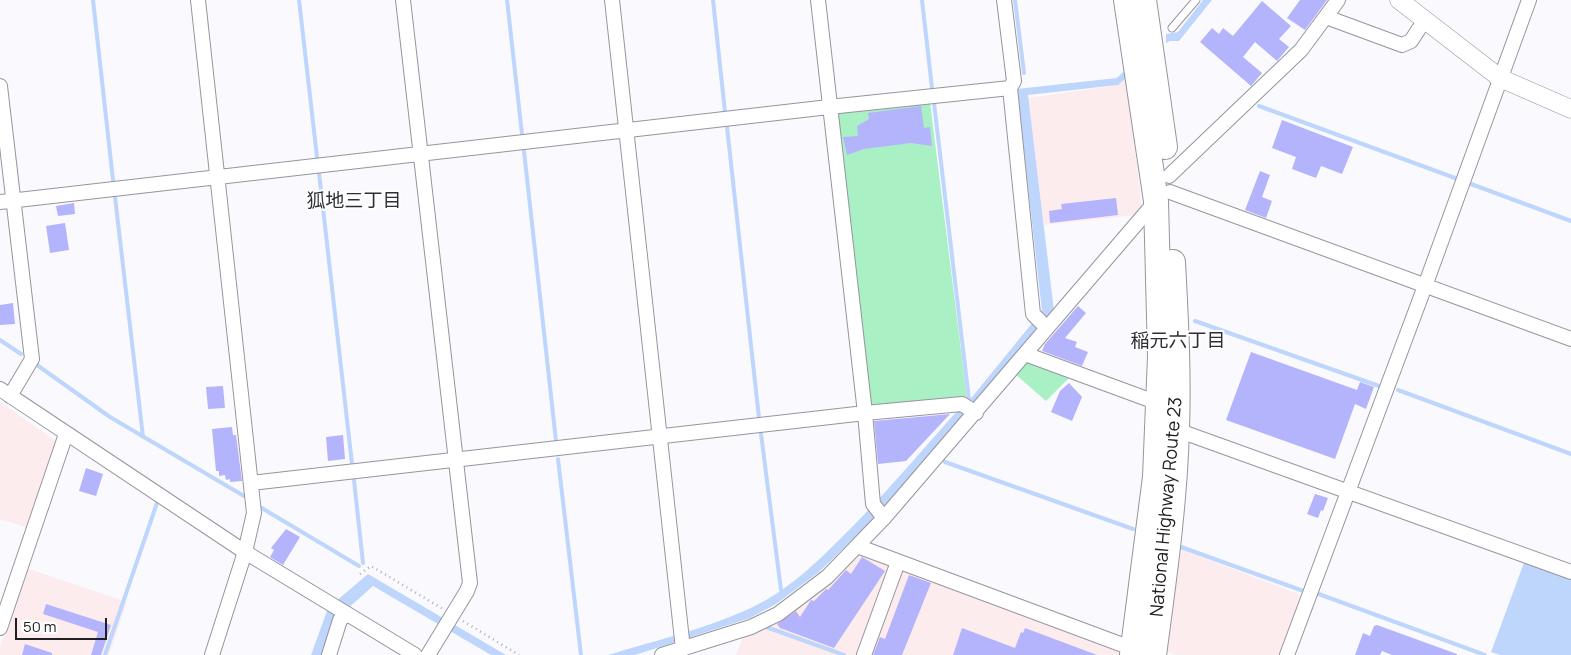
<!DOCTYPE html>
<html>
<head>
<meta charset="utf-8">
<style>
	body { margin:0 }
	#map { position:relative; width:1571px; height:655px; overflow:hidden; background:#fafafe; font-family:Manrope,sans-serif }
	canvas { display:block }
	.scale { position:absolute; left:15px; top:618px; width:92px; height:22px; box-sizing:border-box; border:2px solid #202023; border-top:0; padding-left:6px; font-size:15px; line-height:18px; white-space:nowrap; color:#202023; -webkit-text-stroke:4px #fff; paint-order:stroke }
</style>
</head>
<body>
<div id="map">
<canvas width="1571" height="655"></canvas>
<div class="scale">50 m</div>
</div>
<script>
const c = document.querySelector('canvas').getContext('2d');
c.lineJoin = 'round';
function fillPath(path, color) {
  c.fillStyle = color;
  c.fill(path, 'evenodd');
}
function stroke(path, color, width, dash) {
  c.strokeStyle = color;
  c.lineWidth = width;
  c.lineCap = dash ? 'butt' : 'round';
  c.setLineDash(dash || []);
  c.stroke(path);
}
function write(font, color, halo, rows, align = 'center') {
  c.font = font + ' Manrope,"Noto Sans JP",sans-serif';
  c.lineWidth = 4;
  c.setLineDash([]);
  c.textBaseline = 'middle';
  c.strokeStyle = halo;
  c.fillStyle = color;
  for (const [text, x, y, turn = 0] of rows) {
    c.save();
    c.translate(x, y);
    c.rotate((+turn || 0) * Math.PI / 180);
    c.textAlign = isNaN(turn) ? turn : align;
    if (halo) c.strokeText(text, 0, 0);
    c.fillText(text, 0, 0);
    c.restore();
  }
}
fillPath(new Path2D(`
	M1126,78L1142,207L1136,215L1044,225L1028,98L1118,85Z
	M0,402L56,441L28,528L0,519Z
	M1178,548L1304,596L1281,655H1177L1165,651Z
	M859,552L891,564L857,655H736L744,635Z
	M26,568L127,602L109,655H0V646Z
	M901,569L1120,651L1119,655H870Z`), '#fcecee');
fillPath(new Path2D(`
	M930,102L967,399L871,407L837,112Z
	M1026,360L1070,377L1046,401L1014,373Z`), '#a9f0c4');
fillPath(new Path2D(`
	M1203,0H1212L1179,41H1170L1166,43V34L1178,32Z
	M1125,70L1126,78L1118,85L1028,95L1054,311L874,518L819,572L776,604L750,618L635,655H608C657,640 722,625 766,600C794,584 818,561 841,538C883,497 920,452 959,409L972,397L1042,311L1017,89L1117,78Z
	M1525,560L1571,577V655H1500L1491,652Z
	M368,574L506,655H491L373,586L336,619L324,655H311L328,608Z`), '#bed5fc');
stroke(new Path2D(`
	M93,0L113,180
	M299,0L317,157
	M507,0L522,134
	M713,0L725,112
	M922,0L932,88
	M1015,0L1024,73
	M934,103L969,400
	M1259,106L1455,178
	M727,127L759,418
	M524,151L556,441
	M319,173L352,464
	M1471,184L1571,221
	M115,197L143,437
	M1195,321L1379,386
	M0,340L21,354
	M37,365L110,417L244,496
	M1398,390L1571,454
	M761,434L781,590
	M558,459L581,655
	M945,462L1133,529
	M354,480L363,563
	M260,507L359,566
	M1181,547L1306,592
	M1316,593L1485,655
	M766,627L844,655
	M105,655L157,503`), '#bed5fc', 4);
fillPath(new Path2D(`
	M1300,0H1327L1305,30L1287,18Z
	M1262,1L1291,26L1279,39L1289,47L1277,61L1255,42L1243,57L1262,73L1251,86L1200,42L1212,28L1219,34L1223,28L1233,36Z
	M921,106L924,128L930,127L932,146L911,143L864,149L847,155L843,137L858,136L857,126L869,119L868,113Z
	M1282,120L1353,147L1342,174L1321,166L1316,178L1292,169L1296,157L1272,148Z
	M1260,171L1270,175L1262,197L1272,201L1266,218L1245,210Z
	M1116,198L1118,215L1050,223L1049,211L1062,209L1061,204Z
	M74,203L75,214L58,216L56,206Z
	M65,223L69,250L50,253L46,226Z
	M13,303L15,324L0,325V305Z
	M1078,306L1086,313L1065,338L1077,342L1075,347L1088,352L1082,366L1042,351L1045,344Z
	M1251,352L1357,390L1360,382L1374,387L1366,409L1355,404L1335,459L1226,420Z
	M1069,383L1082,397L1072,421L1051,412L1060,391Z
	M223,386L225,408L208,409L206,387Z
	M950,414L906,461L878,464L874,421Z
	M232,427L233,435H236L242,481L230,482V479L226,480L225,475L219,476V471H216L212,429Z
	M343,435L345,459L328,461L326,437Z
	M86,468L103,474L96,496L79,491Z
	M1315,494L1328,498L1323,511L1321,510L1318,518L1307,514Z
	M286,529L300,537L283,565L270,557L274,550L271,548Z
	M862,557L885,571L834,648L780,628L777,624L796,611L800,617L811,600L814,601L826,589L828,590L846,570L851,574Z
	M909,575L931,583L902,655H873L880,637L885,639Z
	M46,604L111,625L101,655H91L98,632L43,614Z
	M1377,625L1457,654V655H1392L1382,651L1380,655H1355L1363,633L1370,636L1374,626Z
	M962,628L1015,648L1021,632L1023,633L1025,628L1097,655H953Z
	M25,644L52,653V655H22Z`), '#b4b4fc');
const service = new Path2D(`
	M1172,28L1196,0`);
const minor = new Path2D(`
	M198,0L254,513L245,552L212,655
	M403,0L470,583L467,591L428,655
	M612,0L683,649
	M818,0L865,413L873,504L884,518
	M1004,0L1014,81L1010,88L1033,314L1046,327
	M1326,17L1402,45L1411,41L1424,21
	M0,86L32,359L10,396
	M1169,176L1301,50L1338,0
	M1170,192L1571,339
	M0,202L829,107L1010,88
	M1025,354L1158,403
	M0,389L245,552L415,655
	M1177,430L1571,572
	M251,483L865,413L962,404L976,413
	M857,546L1139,651
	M0,628L66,434
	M329,655L340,620L347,614
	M662,655L751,627L778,614L827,577L884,518L1156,201
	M864,655L898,562
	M1287,655L1425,286L1529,0`);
const tertiary = new Path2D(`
	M1399,0L1500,78L1571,109`);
const trunk = new Path2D(`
	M1126,0L1156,201L1160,356L1155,477L1132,655
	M1144,0L1165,147
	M1154,655C1164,580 1175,505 1177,429C1179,373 1176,318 1173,262`);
stroke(service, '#95959e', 9);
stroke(minor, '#95959e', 16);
stroke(tertiary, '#95959e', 19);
stroke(trunk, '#95959e', 26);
stroke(new Path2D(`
	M360,574L371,566L443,609
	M463,621L519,655`), '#adadb0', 2.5, [1, 4]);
stroke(service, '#fff', 7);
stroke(minor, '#fff', 14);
stroke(tertiary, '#fff', 18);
stroke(trunk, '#fff', 24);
write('18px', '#202023', '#fff', [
	["National Highway Route 23",1167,507,-85]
]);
write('19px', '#2e2e36', '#fff', [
	["狐地三丁目",354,202],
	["稲元六丁目",1178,342]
]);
</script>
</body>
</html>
